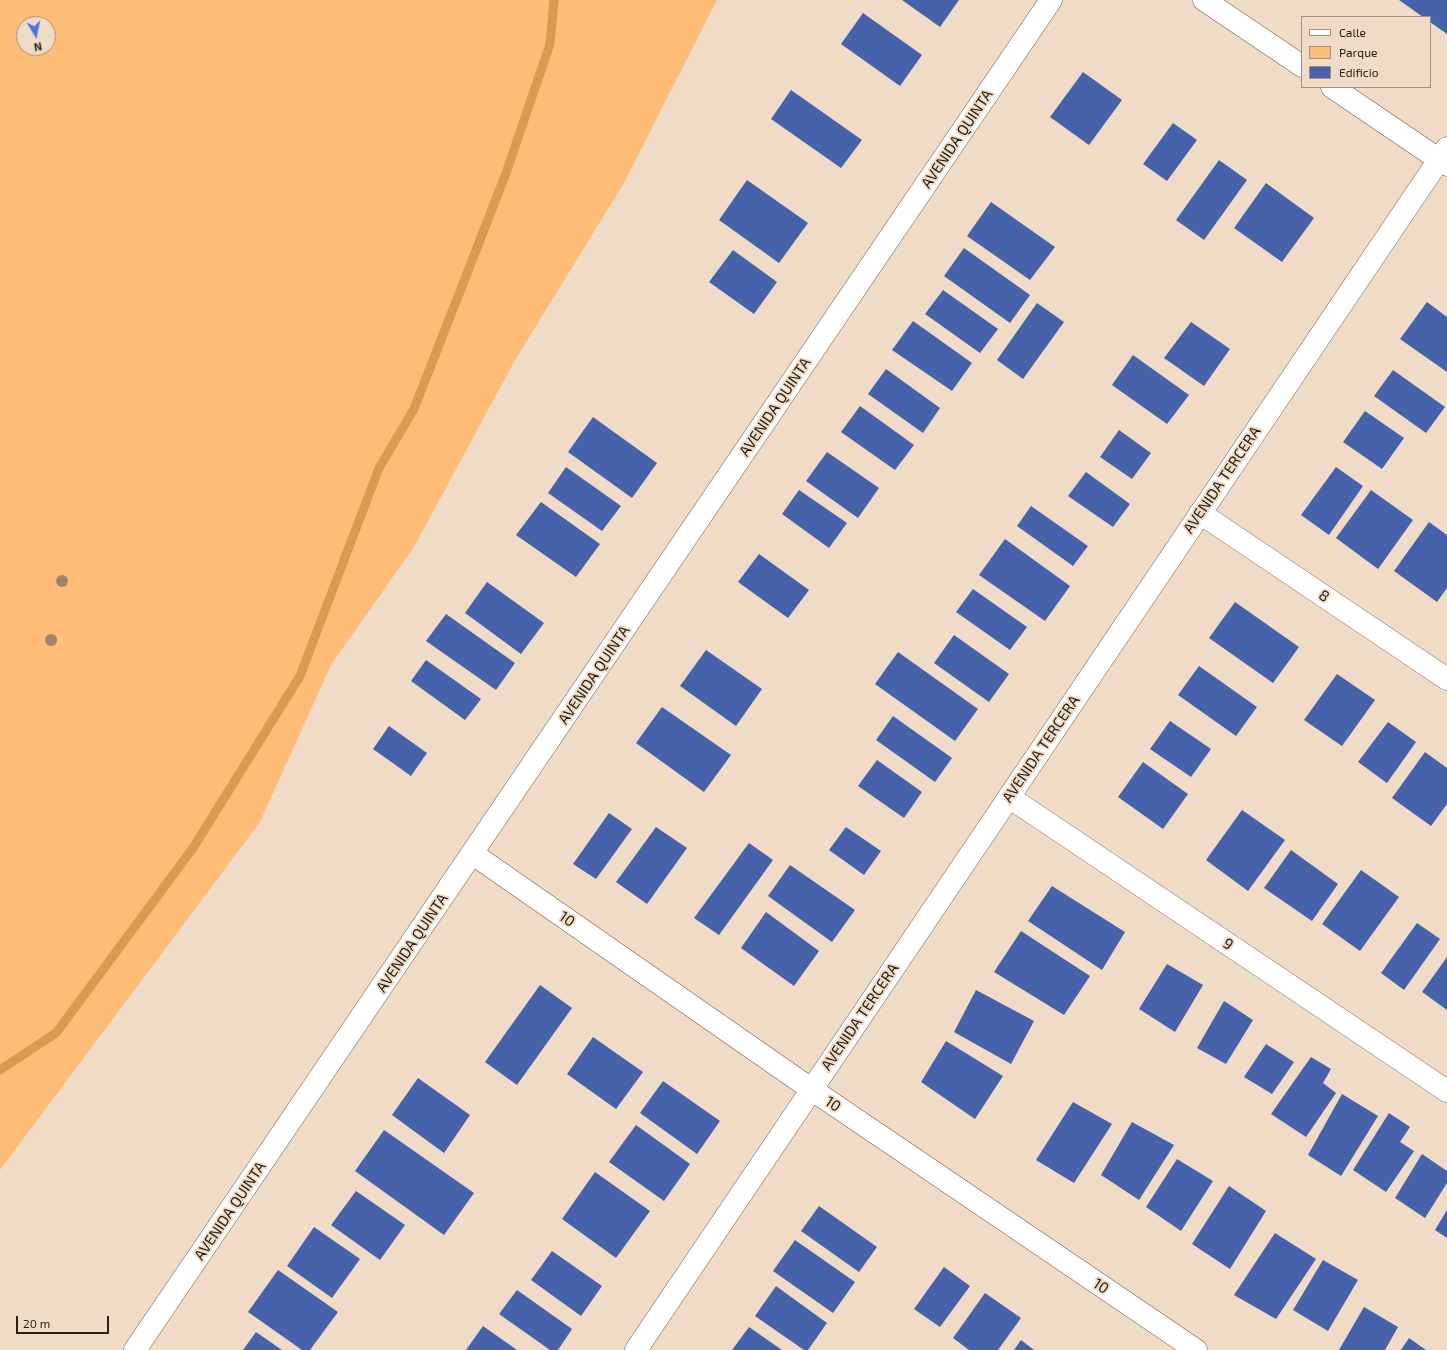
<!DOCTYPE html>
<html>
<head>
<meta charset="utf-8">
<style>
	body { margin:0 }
	#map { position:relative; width:1447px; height:1350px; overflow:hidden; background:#f0dbc6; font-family:"Exo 2",sans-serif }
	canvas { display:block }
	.legend { position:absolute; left:1301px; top:16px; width:130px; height:72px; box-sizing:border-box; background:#f0dbc6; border:1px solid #a09181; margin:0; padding:5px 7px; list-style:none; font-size:12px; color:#292119 }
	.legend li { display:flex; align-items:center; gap:8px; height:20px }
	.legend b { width:20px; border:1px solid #a09181 }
	.north { position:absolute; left:16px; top:16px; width:40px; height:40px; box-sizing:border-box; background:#f0dbc6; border:1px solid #a09181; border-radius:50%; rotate:170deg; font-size:11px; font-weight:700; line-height:16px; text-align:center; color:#292119 }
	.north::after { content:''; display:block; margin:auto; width:14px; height:18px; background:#4a75e7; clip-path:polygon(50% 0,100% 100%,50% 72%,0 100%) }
	.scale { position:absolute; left:16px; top:1316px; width:93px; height:18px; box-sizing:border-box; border:2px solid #292119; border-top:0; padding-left:5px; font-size:12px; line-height:14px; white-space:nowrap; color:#292119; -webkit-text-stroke:3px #f0dbc6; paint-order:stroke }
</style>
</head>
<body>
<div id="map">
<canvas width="1447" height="1350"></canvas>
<ul class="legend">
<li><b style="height:5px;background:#fff"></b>Calle</li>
<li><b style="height:11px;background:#febd77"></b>Parque</li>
<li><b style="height:11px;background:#4562aa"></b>Edificio</li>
</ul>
<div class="north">N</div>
<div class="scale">20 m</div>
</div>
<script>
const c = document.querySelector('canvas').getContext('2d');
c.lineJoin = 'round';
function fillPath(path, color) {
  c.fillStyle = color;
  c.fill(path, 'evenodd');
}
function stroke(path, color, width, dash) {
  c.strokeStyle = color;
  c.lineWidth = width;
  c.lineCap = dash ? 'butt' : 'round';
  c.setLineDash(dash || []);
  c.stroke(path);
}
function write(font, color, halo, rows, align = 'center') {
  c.font = font + ' "Exo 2",sans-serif';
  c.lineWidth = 4;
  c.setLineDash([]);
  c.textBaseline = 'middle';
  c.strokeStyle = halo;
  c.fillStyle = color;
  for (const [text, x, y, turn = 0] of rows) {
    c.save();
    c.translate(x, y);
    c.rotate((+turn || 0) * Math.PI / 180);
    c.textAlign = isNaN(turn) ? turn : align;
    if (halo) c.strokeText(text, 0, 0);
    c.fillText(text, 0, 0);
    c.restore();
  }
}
fillPath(new Path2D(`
	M0,0H717L624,183L514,362L414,547L331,665L260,822L0,1170ZM24,24H48V48H24Z`), '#febd77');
stroke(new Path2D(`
	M0,1070L56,1033L193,848L300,676L379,468L414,409L505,176L550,44L554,0`), '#db9a51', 9);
fillPath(new Path2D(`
	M902,0H959L940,27Z
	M1399,0H1447V34L1430,22V17H1423Z
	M863,13L922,55L900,86L841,44Z
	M1083,72L1122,100L1089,145L1050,117Z
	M791,90L862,140L841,168L771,119Z
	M1173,123L1197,140L1167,181L1143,164Z
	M1219,160L1247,180L1204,240L1176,220Z
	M747,180L808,223L779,263L719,220Z
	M1266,183L1314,218L1282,262L1234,228Z
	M991,202L1055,247L1030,280L967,236Z
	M964,248L1030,295L1010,323L944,276Z
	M733,250L777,282L754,314L709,282Z
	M943,290L998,329L980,353L925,314Z
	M1427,302L1447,317V372L1400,339Z
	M1037,303L1064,322L1023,379L997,360Z
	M913,321L972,363L952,391L892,350Z
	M1191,322L1230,349L1204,386L1164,358Z
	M1133,355L1189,395L1167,424L1112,385Z
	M886,369L940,408L923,433L868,394Z
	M1393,370L1445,407L1426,433L1374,396Z
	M860,406L914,445L895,470L841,432Z
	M1365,411L1404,438L1382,469L1343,442Z
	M593,417L657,463L632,498L568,452Z
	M1119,430L1151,453L1132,479L1100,457Z
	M827,452L879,488L858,518L806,481Z
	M566,467L621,506L602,531L548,493Z
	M1336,467L1363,486L1329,535L1301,515Z
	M1086,472L1130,504L1113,527L1068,496Z
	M799,490L847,523L829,548L782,514Z
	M1371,490L1413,520L1378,569L1336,538Z
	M541,502L600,544L576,577L516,535Z
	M1031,506L1088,546L1073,566L1017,526Z
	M1429,522L1447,535V588L1437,602L1394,571Z
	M1005,539L1070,586L1045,621L979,575Z
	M759,554L809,590L788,618L738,582Z
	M487,582L544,623L521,654L465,613Z
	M973,589L1027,627L1010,650L956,612Z
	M1235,602L1299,647L1273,683L1209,638Z
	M446,614L515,663L496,690L426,641Z
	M954,635L1009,674L989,702L934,663Z
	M706,650L762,689L736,726L680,686Z
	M898,652L978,709L955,741L875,684Z
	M426,660L481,699L465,720L411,681Z
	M1199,666L1257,707L1236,736L1178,695Z
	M1337,674L1375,700L1342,746L1304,720Z
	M662,707L731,755L704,792L636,743Z
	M893,716L952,758L935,782L876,740Z
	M1170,721L1211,749L1191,777L1150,749Z
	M1388,722L1416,742L1387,783L1358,762Z
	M389,726L427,753L411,776L373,749Z
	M1425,752L1447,768V804L1431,826L1392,798Z
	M877,760L922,792L904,818L858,786Z
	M1143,762L1188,794L1163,829L1118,797Z
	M1242,810L1285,840L1248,891L1206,860Z
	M609,813L632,829L596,879L573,864Z
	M656,827L687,848L647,904L616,882Z
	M846,827L881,851L864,875L829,850Z
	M749,843L773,860L719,935L694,918Z
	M1291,850L1338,884L1312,921L1264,888Z
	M790,865L855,910L832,942L768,896Z
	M1361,870L1399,897L1360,951L1322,924Z
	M1052,886L1125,932L1102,970L1028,921Z
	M766,912L819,951L794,986L741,948Z
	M1417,923L1440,939L1404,990L1381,973Z
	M1021,931L1090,976L1064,1015L994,972Z
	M1447,957V1010L1422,992Z
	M1167,964L1203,985L1175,1032L1139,1009Z
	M540,985L572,1008L517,1085L485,1062Z
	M976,990L1034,1021L1011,1064L954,1032Z
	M1224,1001L1253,1020L1226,1064L1197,1048Z
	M593,1037L643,1072L616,1109L567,1074Z
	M946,1041L1003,1076L975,1119L921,1082Z
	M1266,1044L1294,1062L1272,1094L1244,1077Z
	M1311,1057L1331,1069L1323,1083L1336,1093L1306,1137L1271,1114Z
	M418,1078L470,1115L444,1153L392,1115Z
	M663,1081L720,1121L697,1154L640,1113Z
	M1342,1094L1378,1116L1341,1176L1308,1155Z
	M1073,1102L1112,1124L1074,1183L1036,1160Z
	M1389,1113L1410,1127L1400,1142L1414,1151L1386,1192L1353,1170Z
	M1132,1122L1174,1145L1139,1200L1101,1175Z
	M636,1125L690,1164L664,1201L609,1162Z
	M384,1130L474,1193L444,1235L355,1171Z
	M1422,1154L1447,1171V1183L1425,1218L1395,1198Z
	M1177,1159L1213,1181L1181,1231L1146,1207Z
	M595,1172L650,1211L616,1258L562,1219Z
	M1229,1186L1266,1211L1230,1269L1192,1244Z
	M356,1191L405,1225L380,1260L331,1225Z
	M819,1206L877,1247L859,1272L801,1231Z
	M1447,1210V1238L1435,1230Z
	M314,1227L360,1259L332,1298L287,1266Z
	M1275,1233L1316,1259L1276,1319L1234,1295Z
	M795,1240L855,1282L833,1313L773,1271Z
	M552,1251L602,1286L581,1316L531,1280Z
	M1323,1260L1358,1280L1328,1331L1293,1310Z
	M944,1267L970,1286L940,1327L914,1309Z
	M278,1270L338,1312L310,1350H302L248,1312Z
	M776,1286L827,1323L808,1350H804L755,1316Z
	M517,1290L572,1329L558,1350H550L499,1314Z
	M985,1293L1021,1318L998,1350H969L953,1338Z
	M1364,1307L1398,1327L1385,1350H1339Z
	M483,1326L517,1350H466Z
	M749,1327L782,1350H732Z
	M256,1332L282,1350H243Z
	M1409,1338L1426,1350H1401Z
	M1021,1340L1034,1350H1014Z`), '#4562aa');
const minor = new Path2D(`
	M1204,0L1302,66
	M1332,87L1447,165
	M1200,513L1447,679
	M1009,797L1447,1091
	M473,854L811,1089L1196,1350
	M135,1350L1051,0
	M636,1350L1447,148`);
stroke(minor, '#715f4d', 23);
stroke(minor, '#fff', 22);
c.fillStyle = '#9e856b';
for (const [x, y] of [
	[62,581],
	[51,640]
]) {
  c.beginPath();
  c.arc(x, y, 6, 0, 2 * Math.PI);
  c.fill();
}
write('15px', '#292119', '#f0dbc6', [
	["AVENIDA QUINTA",957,139,-56],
	["AVENIDA QUINTA",775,407,-56],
	["AVENIDA TERCERA",1222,480,-56],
	["8",1324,596,34],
	["AVENIDA QUINTA",594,675,-56],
	["AVENIDA TERCERA",1041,749,-56],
	["10",567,919,35],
	["AVENIDA QUINTA",412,943,-56],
	["9",1228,944,34],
	["AVENIDA TERCERA",860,1017,-56],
	["10",833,1104,34],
	["AVENIDA QUINTA",230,1211,-56],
	["10",1101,1286,34]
]);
</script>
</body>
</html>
